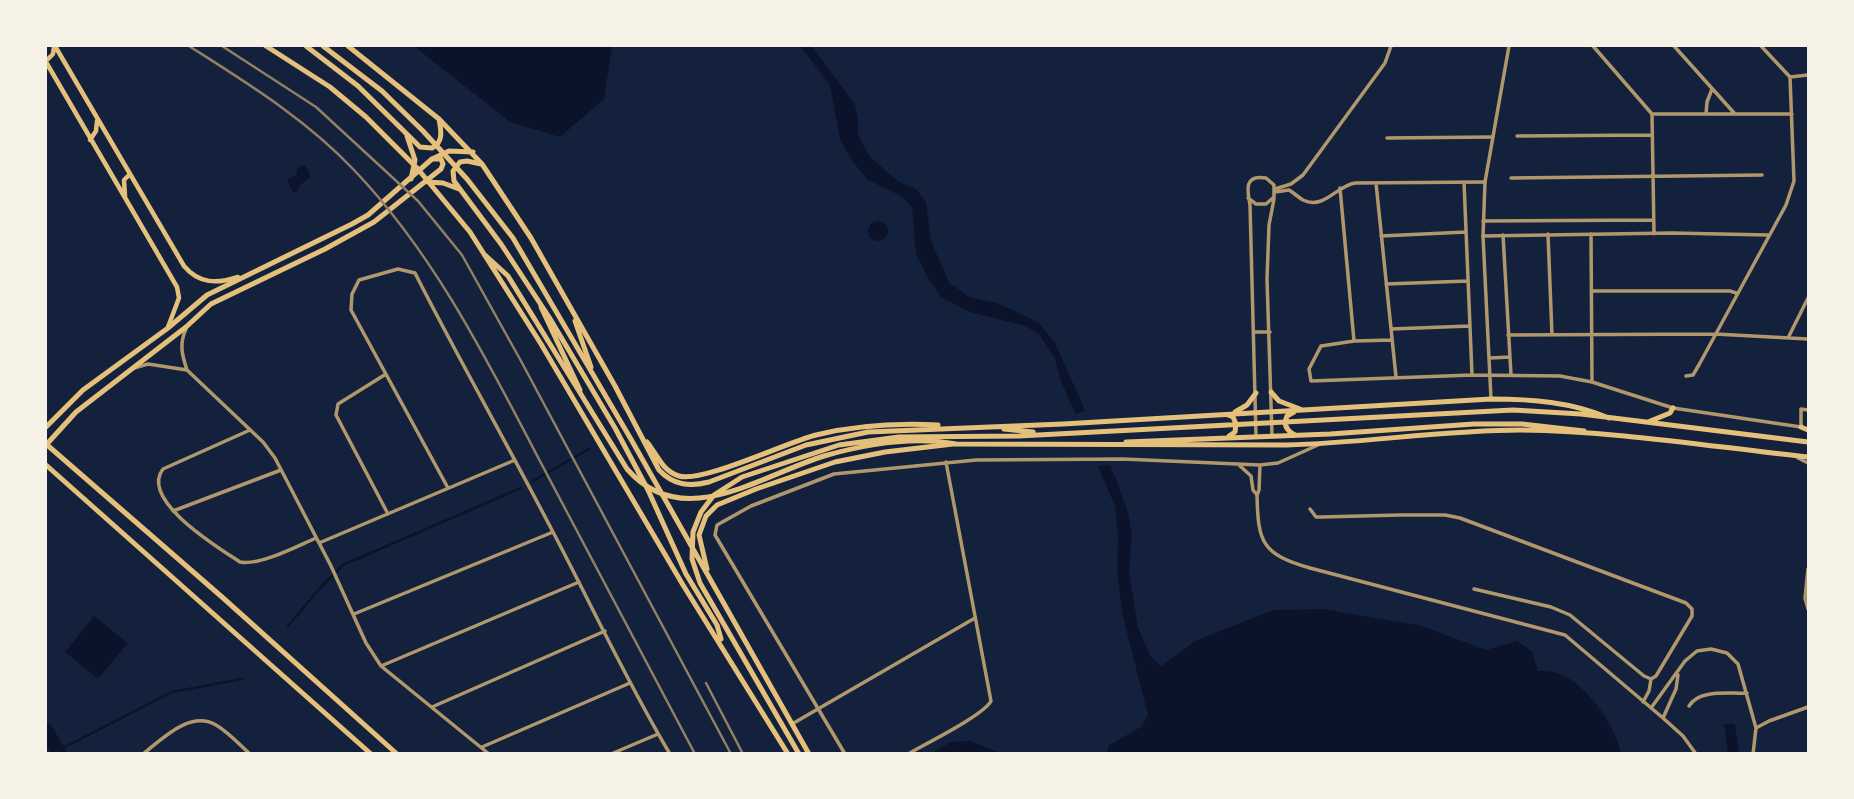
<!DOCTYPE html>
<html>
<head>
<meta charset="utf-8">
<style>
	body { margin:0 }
	#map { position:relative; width:1854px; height:799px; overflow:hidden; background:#14213d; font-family:"DejaVu Sans",sans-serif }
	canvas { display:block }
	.frame { position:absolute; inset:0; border:47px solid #f6f1e7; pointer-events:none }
</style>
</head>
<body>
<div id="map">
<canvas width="1854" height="799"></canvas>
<div class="frame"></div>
</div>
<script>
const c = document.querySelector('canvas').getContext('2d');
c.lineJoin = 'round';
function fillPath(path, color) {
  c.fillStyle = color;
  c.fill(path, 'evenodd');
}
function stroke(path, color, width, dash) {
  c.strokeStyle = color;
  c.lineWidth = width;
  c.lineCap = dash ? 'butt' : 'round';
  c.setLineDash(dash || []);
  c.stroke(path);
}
fillPath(new Path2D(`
	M414,46H612L604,99L560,137L510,122Z
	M800,46H812L855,105L858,118V135L870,157L899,182L916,189L926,202L931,241L949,282L969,297L997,303L1038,322L1055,343L1116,479L1128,513L1132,535L1129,572L1138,627L1150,656L1161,666L1197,640L1273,610L1324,609L1422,626L1486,650L1517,641L1532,651L1538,671C1543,671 1549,671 1554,672C1584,679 1616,726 1621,753H1107L1109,745L1141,727L1148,715L1123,617L1117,572L1118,536L1115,506L1061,381L1055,359L1039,334L1025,326L970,312L941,297L928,278L916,254L912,207L901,196L868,180L853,162L840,140L830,85Z
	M301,165L305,166L311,176L299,186L297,192L293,193L287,180L297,174V169Z
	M868 231a10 10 0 1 1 20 0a10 10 0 1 1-20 0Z
	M94,616L128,643L98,679L65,652Z
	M1724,724H1735L1739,753H1728Z
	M970,741L1000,753H964L956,751L953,753H932L951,742Z`), '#0b132b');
fillPath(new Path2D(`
	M1088,410L1113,465L1093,466L1072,415Z`), '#14213d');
stroke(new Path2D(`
	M533,481L589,449
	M288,626L320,588L343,565L521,488
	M59,750L172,692L242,679`), '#0b132b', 2.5);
stroke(new Path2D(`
	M46,730L60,754`), '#0b132b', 14);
stroke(new Path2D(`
	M1593,46L1652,114L1654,234
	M1674,46L1735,114
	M1790,77L1808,75
	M1652,114H1792
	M1706,114L1707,102L1712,89
	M1517,136L1651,135
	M1387,138L1493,137
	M1511,178L1762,175
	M1464,182L1472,375
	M1376,183L1396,377
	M1340,188L1354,341
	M1275,189L1291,184L1303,175L1385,63L1391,46
	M1275,192L1289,190C1294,193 1298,197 1303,200C1324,210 1336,186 1355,183L1485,182
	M1248,198L1256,204H1266L1274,197V185L1266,178C1244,174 1247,190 1250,205L1256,436
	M1483,221L1653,220
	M1548,234L1552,335
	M1591,234L1592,382
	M1503,235L1511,375
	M1381,236L1466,232
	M1483,236L1672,233L1768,235
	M1386,284L1468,281
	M1592,291H1730L1736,293
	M186,329C179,344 182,355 187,370L263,442L275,458L331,566L366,643L381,666L489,754
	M1391,329L1470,326
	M1255,332H1270
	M1508,335L1715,334L1808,339
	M1788,338L1808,298
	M1392,340L1354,341L1321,346L1309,369L1311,381L1472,375L1560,376L1592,382L1673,408L1801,427V409L1808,410
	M1490,358L1510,357
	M134,368L148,364L187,370
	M386,374L338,404L336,415L388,514
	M1686,376L1693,375L1700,363L1786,205L1794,181L1790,77L1761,46
	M250,430L163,469C139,500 219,548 240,562C260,566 297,546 316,538
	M1272,435L1267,279L1269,225L1274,199
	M1798,458L1808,463
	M1239,465L1251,476L1253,490L1257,495
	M1260,465L1259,490L1257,495C1258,543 1262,554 1310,568L1565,635L1663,718L1683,736L1696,754
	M448,488L351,310L352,294L359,280L398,269L415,273C459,360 508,445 553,532C592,606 627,682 670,754
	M1310,509L1316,517H1321L1400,515H1445L1460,518L1686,603L1692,609V616L1656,676L1651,679L1644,676L1570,615L1551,607L1474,589
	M173,511L281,470
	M319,543L515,460
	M1808,569L1805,598L1808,609
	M354,614L553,532
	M381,666L579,582
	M1643,702L1649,691L1651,679
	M1689,706C1699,689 1728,694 1747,693
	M432,707L605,631
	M1651,708L1685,661L1697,651L1711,649L1727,653L1738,664L1756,728L1769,721L1808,707
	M1663,718L1676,689L1678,675
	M792,724L975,618
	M482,747L630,683
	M143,754C162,739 190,710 216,725C228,732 239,744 250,754
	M611,754L658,734
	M845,754L715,535L717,525L751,506L834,474L976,460L1123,459L1260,465L1278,463L1318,445
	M908,754C925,744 984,715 991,701L946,462
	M1753,754L1756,728`), '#b1986c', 3.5);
stroke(new Path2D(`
	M1491,399L1483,236L1485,182L1509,46`), '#b1986c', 3.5);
stroke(new Path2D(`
	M55,46L184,266C199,284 217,284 238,277
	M46,61L53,54L54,46
	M46,62L177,287L179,298L168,327
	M90,140L96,131L97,121
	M125,196L124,180L130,174`), '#e5c07b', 4.5);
stroke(new Path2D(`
	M46,427L83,390L168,328L207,295L352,224L368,215L432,159H441L443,164L441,169L374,222L325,249L211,304L186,327L76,412L46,445`), '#e5c07b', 5);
stroke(new Path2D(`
	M266,46L330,87L366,117L417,168L470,232L541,344L683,585L788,754
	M306,46L358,86L420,147L432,148C444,142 441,130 439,119
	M323,46L382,91L423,131L467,179L513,238L632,441L809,754
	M348,46L439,119L482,164L531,238L615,386L659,470C673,485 689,487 709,482L806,445L868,432L1063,424L1491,399C1532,399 1571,402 1609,418
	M407,136L415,160L411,179
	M432,159L449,151L473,152
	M481,164L467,161L460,162L453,171L454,181L501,244L549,317L615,428L648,490L686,574L717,625L721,639
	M428,182L443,183L459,189
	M485,255L508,276L627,469C683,533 759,476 824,456C866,444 912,436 956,444L1287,445C1365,443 1443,430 1521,430C1617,431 1713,447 1808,457
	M541,307L580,390
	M575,321L591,367
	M1271,392L1279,401L1300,409
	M1235,412L1247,405L1256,393
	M1294,412L1287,416C1283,425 1287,431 1295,435
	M1228,415L1233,417L1236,424L1235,432L1229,436
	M1648,422L1670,413L1673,408
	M1801,427L1808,430
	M1004,429L1033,432
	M647,442C657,454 662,471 679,476C703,483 787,442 816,435C857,425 897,423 938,425
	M1126,442L1330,434L1474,424H1522L1584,431
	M46,444L222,597L397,754
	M46,465L371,754
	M707,569L699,535L706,516L717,505L756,489L835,462L885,452L953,444
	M799,754L700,583L692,559L693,532L701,512L714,495L742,477L839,445L899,437L1019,436L1513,410L1581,414L1808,442`), '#e5c07b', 5);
stroke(new Path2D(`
	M189,46C247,83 306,119 354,170C435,255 487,360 541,463C593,560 643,657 695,754
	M222,46L316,107L418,201L462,255L521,361L731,754
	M706,683L743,754`), '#918062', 2.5);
</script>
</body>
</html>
